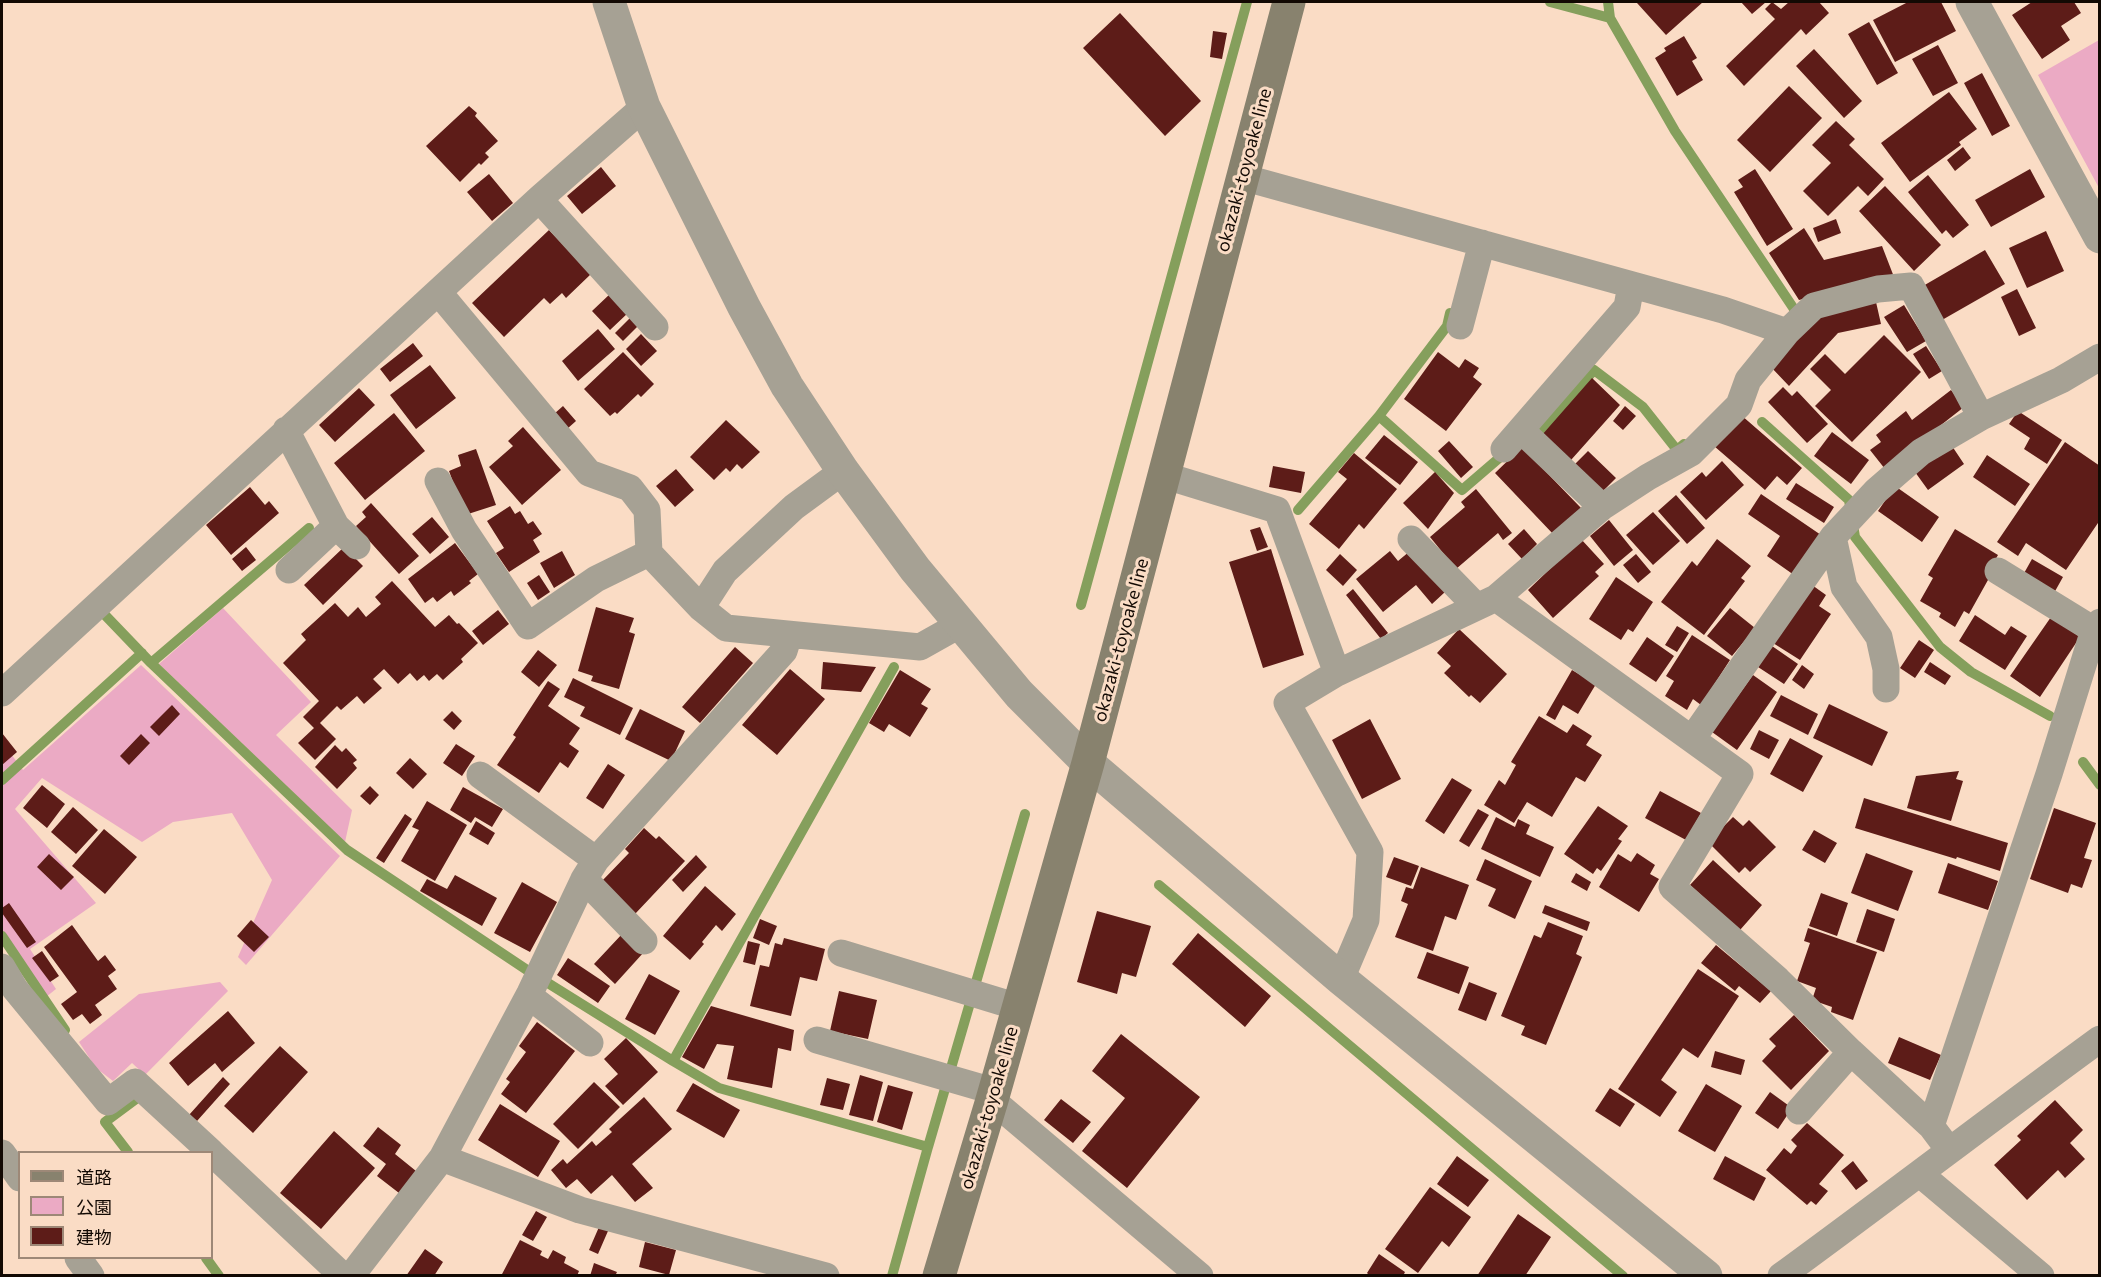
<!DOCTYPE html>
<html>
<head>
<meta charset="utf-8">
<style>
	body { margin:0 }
	#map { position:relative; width:2101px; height:1277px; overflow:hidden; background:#fadcc5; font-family:Commissioner,"Noto Sans JP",sans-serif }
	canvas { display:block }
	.frame { position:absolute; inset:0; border:3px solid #120903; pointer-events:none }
	.legend { position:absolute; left:18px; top:1151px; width:195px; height:108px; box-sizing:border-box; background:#fadcc5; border:2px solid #9d8877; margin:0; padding:8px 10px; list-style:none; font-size:18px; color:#120903 }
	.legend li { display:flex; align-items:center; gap:12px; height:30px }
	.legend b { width:30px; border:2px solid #9d8877 }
</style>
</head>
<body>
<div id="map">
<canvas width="2101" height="1277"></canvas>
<div class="frame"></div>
<ul class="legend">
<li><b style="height:8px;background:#88826e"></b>道路</li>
<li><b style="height:16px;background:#ebaac4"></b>公園</li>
<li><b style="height:16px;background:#5d1c18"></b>建物</li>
</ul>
</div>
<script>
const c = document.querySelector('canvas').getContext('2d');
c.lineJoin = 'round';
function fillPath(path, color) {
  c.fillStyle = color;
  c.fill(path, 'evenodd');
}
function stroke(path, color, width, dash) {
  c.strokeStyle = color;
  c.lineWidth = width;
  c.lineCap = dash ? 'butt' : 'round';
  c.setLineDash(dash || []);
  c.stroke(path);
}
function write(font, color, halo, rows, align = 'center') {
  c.font = font + ' Commissioner,sans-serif';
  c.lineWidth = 6;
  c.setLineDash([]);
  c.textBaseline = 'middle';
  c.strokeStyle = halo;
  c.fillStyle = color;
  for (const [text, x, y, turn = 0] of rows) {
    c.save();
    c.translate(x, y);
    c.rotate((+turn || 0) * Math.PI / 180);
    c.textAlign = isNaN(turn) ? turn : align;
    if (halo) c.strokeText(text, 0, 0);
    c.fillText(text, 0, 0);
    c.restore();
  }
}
fillPath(new Path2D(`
	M2099,40V188L2038,75Z
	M223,608L311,702L276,735L352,810L345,842L159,664Z
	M141,665L340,856L246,965L238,957L272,880L232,813L173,822L142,842L42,778L15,809L96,903L30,949L56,989L46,997L20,963L2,932V742L23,770Z
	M220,982L228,991L145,1075L132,1063L113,1081L96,1068L79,1042L139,994Z`), '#ebaac4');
stroke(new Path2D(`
	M1550,2L1610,18
	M1608,2L1610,18L1675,131L1796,312
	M1379,416L1447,326L1450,313
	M1762,422L1849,500L1855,537L1940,647L1971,672L2050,716
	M1540,432L1594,370L1643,407L1677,450L1684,444
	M1298,510L1379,416L1462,490L1505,453
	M1081,605L1247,2
	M104,614L151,663L347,850L527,970L673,1061L719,1088L928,1147L892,1276
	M151,663L309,528
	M2083,762L2100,785
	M2,780L142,653
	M1159,885L1623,1276
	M2,936L65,1030
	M673,1061L894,667
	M928,1147L1025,814
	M128,1152L105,1122L136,1099
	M206,1258L219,1276`), '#859f5c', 10);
fillPath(new Path2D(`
	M1638,2H1703L1666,35L1637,3Z
	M1741,2H1766L1752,14Z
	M1772,2L1781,9L1789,2H1819L1829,13L1806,35L1801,29L1744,86L1726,66L1775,19L1765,9Z
	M1908,2H1941L1956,31L1895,62L1873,20Z
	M2032,2H2074L2081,13L2061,26L2070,40L2042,59L2012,15Z
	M1120,13L1201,101L1165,136L1083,48Z
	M1869,22L1898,73L1877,85L1848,34Z
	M1213,31L1227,33L1222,59L1210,57Z
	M1684,36L1697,58L1692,61L1703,80L1677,96L1655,58L1666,51L1664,48Z
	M1938,45L1958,83L1933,96L1912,59Z
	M1814,49L1862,101L1844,118L1796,66Z
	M1982,73L2010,126L1992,136L1964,83Z
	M1789,86L1822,118L1770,172L1737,140Z
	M1949,92L1977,129L1959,142L1961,145L1910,182L1881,143Z
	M469,106L477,113L475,116L498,141L485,153L489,157L481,165L479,163L460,182L426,146Z
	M1836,121L1855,139L1849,145L1884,179L1868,196L1858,186L1828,216L1803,191L1831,163L1812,145Z
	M1963,147L1971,158L1955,171L1947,160Z
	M601,167L616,186L582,214L567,196Z
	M1755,169L1793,229L1767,246L1734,192L1743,187L1738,180Z
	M2030,169L2045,197L1991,227L1975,200Z
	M489,174L513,203L492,221L467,192Z
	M1928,175L1969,225L1953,238L1946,230L1942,234L1908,192Z
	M1885,186L1941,245L1914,271L1859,211Z
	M1836,219L1841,233L1818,242L1813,228Z
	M1804,228L1824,260L1882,246L1894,277L1799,300L1769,253Z
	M549,230L591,274L566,298L562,293L550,304L544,298L504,337L472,303Z
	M2046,231L2064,271L2027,288L2009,248Z
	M1985,250L2005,284L1942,320L1923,286Z
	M2017,289L2036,328L2019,336L2001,297Z
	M611,293L629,312L610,330L592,311Z
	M1876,302L1881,324L1838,333L1789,386L1770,366L1823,314Z
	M1904,305L1926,341L1907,352L1884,317Z
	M631,317L639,325L623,341L615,333Z
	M598,329L615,349L578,381L562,361Z
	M641,334L657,351L641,366L626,349Z
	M1884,335L1921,372L1852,442L1815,406L1831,390L1810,369L1825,354L1845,374Z
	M413,343L423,356L390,382L380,369Z
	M1926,346L1942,371L1929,379L1913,354Z
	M623,352L654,384L641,397L638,394L617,414L615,412L610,416L584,389Z
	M1438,352L1459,368L1465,359L1479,368L1473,377L1482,384L1446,431L1404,399Z
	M430,365L456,398L416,429L390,395Z
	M1592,378L1620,405L1571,460L1542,435Z
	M1783,387L1792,396L1797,391L1828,424L1807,443L1768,402Z
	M359,388L375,405L335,442L319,425Z
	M1951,390L1964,407L1885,469L1870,450L1881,442L1876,435L1906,411L1912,420Z
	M563,406L576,421L567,429L554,414Z
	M1625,406L1636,416L1623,430L1613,421Z
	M2018,411L2062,440L2047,464L2024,449L2030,438L2009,424Z
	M394,413L425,451L365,500L334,463Z
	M1741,415L1802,468L1787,485L1777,476L1765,490L1714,446Z
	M726,420L760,452L742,469L737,464L730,472L726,468L714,480L690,457Z
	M523,427L561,470L522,505L489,467L513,446L508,441Z
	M1832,432L1869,460L1851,484L1814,456Z
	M1384,435L1418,462L1400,485L1365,458Z
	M1449,441L1473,467L1461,478L1438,451Z
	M2065,442L2100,466V520L2066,570L2026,543L2018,556L1997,542Z
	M1952,446L1964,464L1928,490L1915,472Z
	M1522,447L1581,508L1554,535L1495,473Z
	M476,449L496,505L465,515L449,471L461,466L458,455Z
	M1588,451L1616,478L1601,493L1573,466Z
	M1354,453L1397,489L1364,529L1359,524L1339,549L1309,524L1347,479L1338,472Z
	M1987,455L2030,484L2015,506L1973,477Z
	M1722,461L1744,485L1706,520L1680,492L1702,472L1706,477Z
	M1273,466L1305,472L1301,493L1269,487Z
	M676,469L694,490L675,507L656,486Z
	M1435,472L1454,493L1428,529L1403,503Z
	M1796,483L1834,507L1824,523L1786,499Z
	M1895,486L1939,517L1922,542L1878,511Z
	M250,487L265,505L269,501L279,513L231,555L206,525Z
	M1476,489L1512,533L1503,540L1498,533L1456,569L1430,537L1465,507L1461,502Z
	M1761,494L1821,535L1794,575L1767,556L1780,536L1748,514Z
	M1676,495L1705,528L1687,544L1658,511Z
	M371,503L419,556L399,574L356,526L366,517L362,512Z
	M510,506L515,514L520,511L528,524L533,521L542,534L533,540L540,552L509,572L496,553L504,548L487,521Z
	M1653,512L1680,541L1653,565L1626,535Z
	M432,517L449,537L430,554L412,534Z
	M1609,520L1633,550L1614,566L1590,536Z
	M1260,527L1268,547L1257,551L1250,530Z
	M1524,529L1537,544L1522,559L1508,544Z
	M1955,529L1998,555L1990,569L1993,571L1969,614L1964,611L1955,627L1939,617L1941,613L1920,601L1933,578L1928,575Z
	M1581,539L1604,564L1595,572L1599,576L1553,618L1528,590Z
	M1717,539L1751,566L1741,578L1745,581L1704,635L1661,602L1692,561L1697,566Z
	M455,543L478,574L469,581L471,583L454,596L451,591L437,602L433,597L425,603L408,579Z
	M246,547L256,560L242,571L232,559Z
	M344,547L363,566L323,605L304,585Z
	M1271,549L1304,655L1263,668L1229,562Z
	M562,551L575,575L554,588L540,563Z
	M1390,551L1398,561L1410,551L1445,592L1432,604L1416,585L1383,612L1356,579Z
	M1340,554L1357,570L1343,586L1326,570Z
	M1636,554L1651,572L1638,583L1623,565Z
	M2032,559L2063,577L2054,593L2023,575Z
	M539,575L550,592L538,600L527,583Z
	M1616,577L1653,602L1633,632L1628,629L1621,640L1589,619Z
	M392,581L435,627L449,615L457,624L459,623L478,643L461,659L463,662L443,680L437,674L429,681L424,675L417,681L410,673L398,684L384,669L373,679L382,688L364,704L357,696L341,710L337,706L320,723L336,739L315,760L298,743L314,728L303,717L319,701L283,663L306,640L301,634L335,603L348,617L358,607L366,617L381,604L375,597Z
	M1812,585L1826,595L1819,606L1831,614L1800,660L1773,643Z
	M1353,589L1388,633L1381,639L1346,595Z
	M596,607L634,618L629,632L635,634L619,689L591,681L593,676L578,671Z
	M1730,608L1755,628L1732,656L1707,636Z
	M498,610L509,624L483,645L472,631Z
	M1975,615L2005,635L2011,626L2027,636L2005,670L1959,641Z
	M2051,617L2080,637L2040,697L2010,676Z
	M1677,626L1689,633L1677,652L1665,645Z
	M1459,629L1507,674L1480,703L1471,695L1469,697L1444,673L1451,666L1437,653Z
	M1692,635L1730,660L1701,705L1693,699L1687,710L1665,696L1674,681L1666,676Z
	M1647,637L1674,656L1656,682L1629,664Z
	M1919,640L1934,650L1915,678L1900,668Z
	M1772,646L1798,664L1784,684L1758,667Z
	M735,647L753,663L700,723L682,707Z
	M538,650L557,665L539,687L521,672Z
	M823,662L876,667L861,692L821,689Z
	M1930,662L1951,676L1945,685L1924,672Z
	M1802,665L1814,674L1804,689L1792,680Z
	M790,669L825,699L777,755L742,725Z
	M900,670L931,689L921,704L928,708L910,737L889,724L884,732L869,723Z
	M1572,670L1596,684L1578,714L1563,705L1555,720L1546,715Z
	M1753,675L1777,692L1737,750L1712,732Z
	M573,678L633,708L620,735L580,716L585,707L564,697Z
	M548,681L560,689L548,706L580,728L569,744L579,751L568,768L560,762L539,793L497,765L516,737L513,735Z
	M1781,695L1818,714L1808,735L1770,716Z
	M1829,704L1888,732L1872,766L1813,738Z
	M172,705L180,714L159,736L150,727Z
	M640,709L685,731L671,761L625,739Z
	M452,711L462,721L454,730L443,720Z
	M1539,716L1567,733L1573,724L1592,736L1586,745L1602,755L1585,782L1576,777L1552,817L1527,802L1514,823L1484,805L1499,780L1505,785L1516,765L1511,762Z
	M1370,719L1401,779L1362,799L1332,740Z
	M1759,730L1779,740L1769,759L1750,749Z
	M2,733L17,752L2,765Z
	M141,734L150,743L129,765L120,756Z
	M1790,738L1823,756L1803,792L1770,774Z
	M456,744L475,756L462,776L443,763Z
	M335,745L342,752L346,748L357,760L353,763L357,768L337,789L315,767Z
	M410,758L427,774L413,789L396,773Z
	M608,764L625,775L603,809L586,798Z
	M1959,771L1956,779L1963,781L1951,821L1907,808L1916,776Z
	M1452,778L1472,790L1444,834L1425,821Z
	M42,785L65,804L47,828L23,808Z
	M370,786L379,795L370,805L360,796Z
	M463,787L503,809L492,827L475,817L471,823L450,810Z
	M1660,791L1701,813L1686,840L1645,818Z
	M1864,798L2008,843L2000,871L1957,857L1956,859L1855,828Z
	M427,801L467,825L435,881L401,861L419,830L412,827Z
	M1598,806L1628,826L1618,839L1622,841L1601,871L1597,868L1593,874L1564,854Z
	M73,807L98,830L76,854L51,832Z
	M2054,808L2096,823L2084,858L2092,860L2082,888L2071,884L2068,893L2030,879Z
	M1478,809L1489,815L1469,847L1459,841Z
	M405,814L412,819L384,863L376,858Z
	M1496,817L1515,827L1518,819L1530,825L1526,834L1554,847L1540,877L1481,849Z
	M1733,817L1743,826L1749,820L1776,847L1750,872L1745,867L1739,873L1708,842Z
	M476,821L495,833L488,845L469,834Z
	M644,828L656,839L659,836L685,861L635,914L601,882L629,853L625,849Z
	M104,829L137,857L105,894L72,866Z
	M1814,830L1837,843L1825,863L1802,850Z
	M1637,853L1655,865L1650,874L1659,879L1639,912L1599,887L1618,854L1631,862Z
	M1866,853L1913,871L1898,911L1851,893Z
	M49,854L74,877L61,890L37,867Z
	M696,855L707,867L683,892L672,880Z
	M1394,857L1419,866L1411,886L1386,877Z
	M1485,859L1532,881L1515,919L1488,906L1496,889L1476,880Z
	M1713,860L1762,905L1740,930L1690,885Z
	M1948,863L1998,881L1988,910L1938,893Z
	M1421,867L1469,885L1456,920L1445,916L1433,951L1395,937L1408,904L1401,901L1406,887L1413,889Z
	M1576,873L1591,882L1587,891L1571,882Z
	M455,875L497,898L482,926L420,891L427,879L447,889Z
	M522,882L557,902L530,952L494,933Z
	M705,886L736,914L722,931L716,925L702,942L704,944L690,960L663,936Z
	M1821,893L1848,903L1837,936L1809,926Z
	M9,903L36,942L27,948L2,913V908Z
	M1545,905L1590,922L1587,931L1542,913Z
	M1867,909L1895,919L1884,952L1856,942Z
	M1097,911L1151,926L1136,977L1122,973L1117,994L1077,982Z
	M760,919L777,926L769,945L753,938Z
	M251,920L269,937L254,952L237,936Z
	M1548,922L1583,936L1576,954L1582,957L1546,1045L1521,1035L1525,1026L1501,1016L1534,935L1541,938Z
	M72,925L98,961L105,955L116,970L108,976L117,989L95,1005L102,1015L90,1024L82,1014L73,1020L61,1004L77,992L44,947Z
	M1808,928L1877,952L1853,1020L1831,1012L1832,1007L1812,1000L1816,988L1797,981L1810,943L1804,941Z
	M623,933L644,952L615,984L594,964Z
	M1198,933L1271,996L1245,1027L1172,964Z
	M784,938L825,949L817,981L800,977L791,1016L750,1006L760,965L769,967L775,943L782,945Z
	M748,941L760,944L755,965L743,962Z
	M1716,945L1771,991L1760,1003L1739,986L1735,991L1701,963Z
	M42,951L59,976L50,982L32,958Z
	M1427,952L1469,967L1459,994L1417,978Z
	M568,958L610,986L598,1003L557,975Z
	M1698,969L1739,996L1698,1058L1683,1048L1661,1080L1677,1092L1660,1117L1618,1089Z
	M649,974L680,991L655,1035L625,1019Z
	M1469,982L1497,993L1486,1021L1458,1010Z
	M839,991L877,1000L868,1039L830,1031Z
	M711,1006L794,1030L791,1051L778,1048L772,1088L727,1079L734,1046L717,1044L704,1069L682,1057Z
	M228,1011L255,1043L222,1072L215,1063L188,1086L169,1063Z
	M1794,1015L1829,1051L1791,1090L1762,1061L1776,1046L1769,1039Z
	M537,1022L575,1051L526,1113L501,1094L510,1082L506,1079L526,1052L519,1046Z
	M1121,1034L1200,1097L1127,1188L1082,1151L1125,1098L1092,1071Z
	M1899,1037L1941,1055L1930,1080L1888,1063Z
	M626,1038L658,1072L623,1105L605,1086L618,1074L604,1059Z
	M280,1046L308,1072L253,1133L224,1106Z
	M1715,1051L1745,1060L1741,1075L1711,1067Z
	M860,1075L883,1082L873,1121L849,1115Z
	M223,1077L230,1084L197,1121L189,1115Z
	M827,1078L850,1084L843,1110L820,1105Z
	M594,1082L620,1107L578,1149L553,1124Z
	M693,1083L740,1110L724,1138L676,1111Z
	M1706,1084L1742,1106L1715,1152L1678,1131Z
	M888,1085L913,1092L902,1130L877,1122Z
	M1610,1088L1635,1104L1620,1127L1595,1111Z
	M1770,1092L1792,1108L1778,1129L1755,1113Z
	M644,1097L672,1129L632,1164L653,1188L635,1202L612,1175L591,1194L577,1179L566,1188L551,1170L563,1159L567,1164L592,1141L596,1146L612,1132L609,1129Z
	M1061,1099L1091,1122L1073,1143L1044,1120Z
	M2055,1100L2083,1130L2070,1143L2085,1159L2065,1178L2058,1170L2027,1200L1994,1165L2021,1140L2017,1136Z
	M500,1104L560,1141L538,1177L478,1140Z
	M1807,1123L1844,1155L1819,1184L1828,1191L1816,1205L1811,1201L1807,1205L1766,1170L1784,1148L1791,1154L1797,1146L1791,1140Z
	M378,1127L401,1145L395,1154L416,1171L399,1193L377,1176L386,1164L363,1146Z
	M334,1131L375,1168L321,1229L280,1193Z
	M1457,1156L1489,1180L1468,1207L1437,1184Z
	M1725,1156L1766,1178L1754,1201L1713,1179Z
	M1853,1161L1868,1181L1856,1190L1841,1171Z
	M1430,1187L1471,1217L1449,1247L1442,1241L1418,1273L1385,1249Z
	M536,1211L547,1217L533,1241L522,1235Z
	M1518,1214L1551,1237L1525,1276H1477Z
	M599,1227L608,1231L598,1254L589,1250Z
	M520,1240L542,1251L540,1255L548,1259L553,1250L566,1257L564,1263L579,1271L577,1276H501Z
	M645,1242L676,1250L669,1275L639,1267Z
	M425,1249L443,1262L434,1276H406Z
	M1379,1254L1405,1272L1403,1276H1370L1367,1273Z
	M594,1263L617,1272L615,1276H590Z`), '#5d1c18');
stroke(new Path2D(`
	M1242,177L1723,310L1787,332
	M539,199L655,327
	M439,293L589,473L630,488L647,510L649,553L701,608L726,628L920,647L961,624
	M1460,326L1482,243
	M286,430L336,526L357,546
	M1521,430L1602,507
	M1504,449L1627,307L1631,285
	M1163,475L1277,510L1337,673L1287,703L1370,852L1366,920L1341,979
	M438,481L464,530L528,626L596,579L649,553
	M1833,537L1844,587L1879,637L1886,669V689
	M1411,539L1477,607
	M289,570L336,526
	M1998,571L2094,630
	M1496,598L1740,774L1672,887L1778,980L1851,1052L1931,1126L1949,1150
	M701,608L725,571L794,507L843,471
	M1337,673L1496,598L1602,507L1648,477L1691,453L1739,405L1748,380L1787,332L1814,306L1878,289L1911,286L1981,417
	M2,693L539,199L644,107
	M1692,739L1833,537L1876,491L1921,452L1981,417L2061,380L2100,357
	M480,775L596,860
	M584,879L644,941
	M841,953L1018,1007
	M2,967L15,989L108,1102L135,1082L211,1152
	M529,996L590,1043
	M817,1040L993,1091
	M992,1100L1200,1276
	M1799,1111L1851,1052
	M1931,1126L2049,774L2094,630L2100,622
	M2,1153L20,1178
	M212,1153L343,1276
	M442,1158L580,1210L826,1276
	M1920,1174L2041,1276
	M78,1258L91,1276
	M351,1276L442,1158L530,993L584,879L596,860L784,651L789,635
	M1781,1276C1888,1198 1993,1117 2100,1039`), '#a6a194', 27);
stroke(new Path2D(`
	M609,2L644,107L744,307L787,386L843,471L915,569L1019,694L1088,763L1341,979L1706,1276
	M1972,2L2100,237`), '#a6a194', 33);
stroke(new Path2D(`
	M939,1276L992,1100L1088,763L1289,2`), '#88826e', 33);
write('18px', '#120903', '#fadcc5', [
	["okazaki-toyoake line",1244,170,-75],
	["okazaki-toyoake line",1121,640,-75],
	["okazaki-toyoake line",989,1108,-74]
]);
</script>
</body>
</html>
